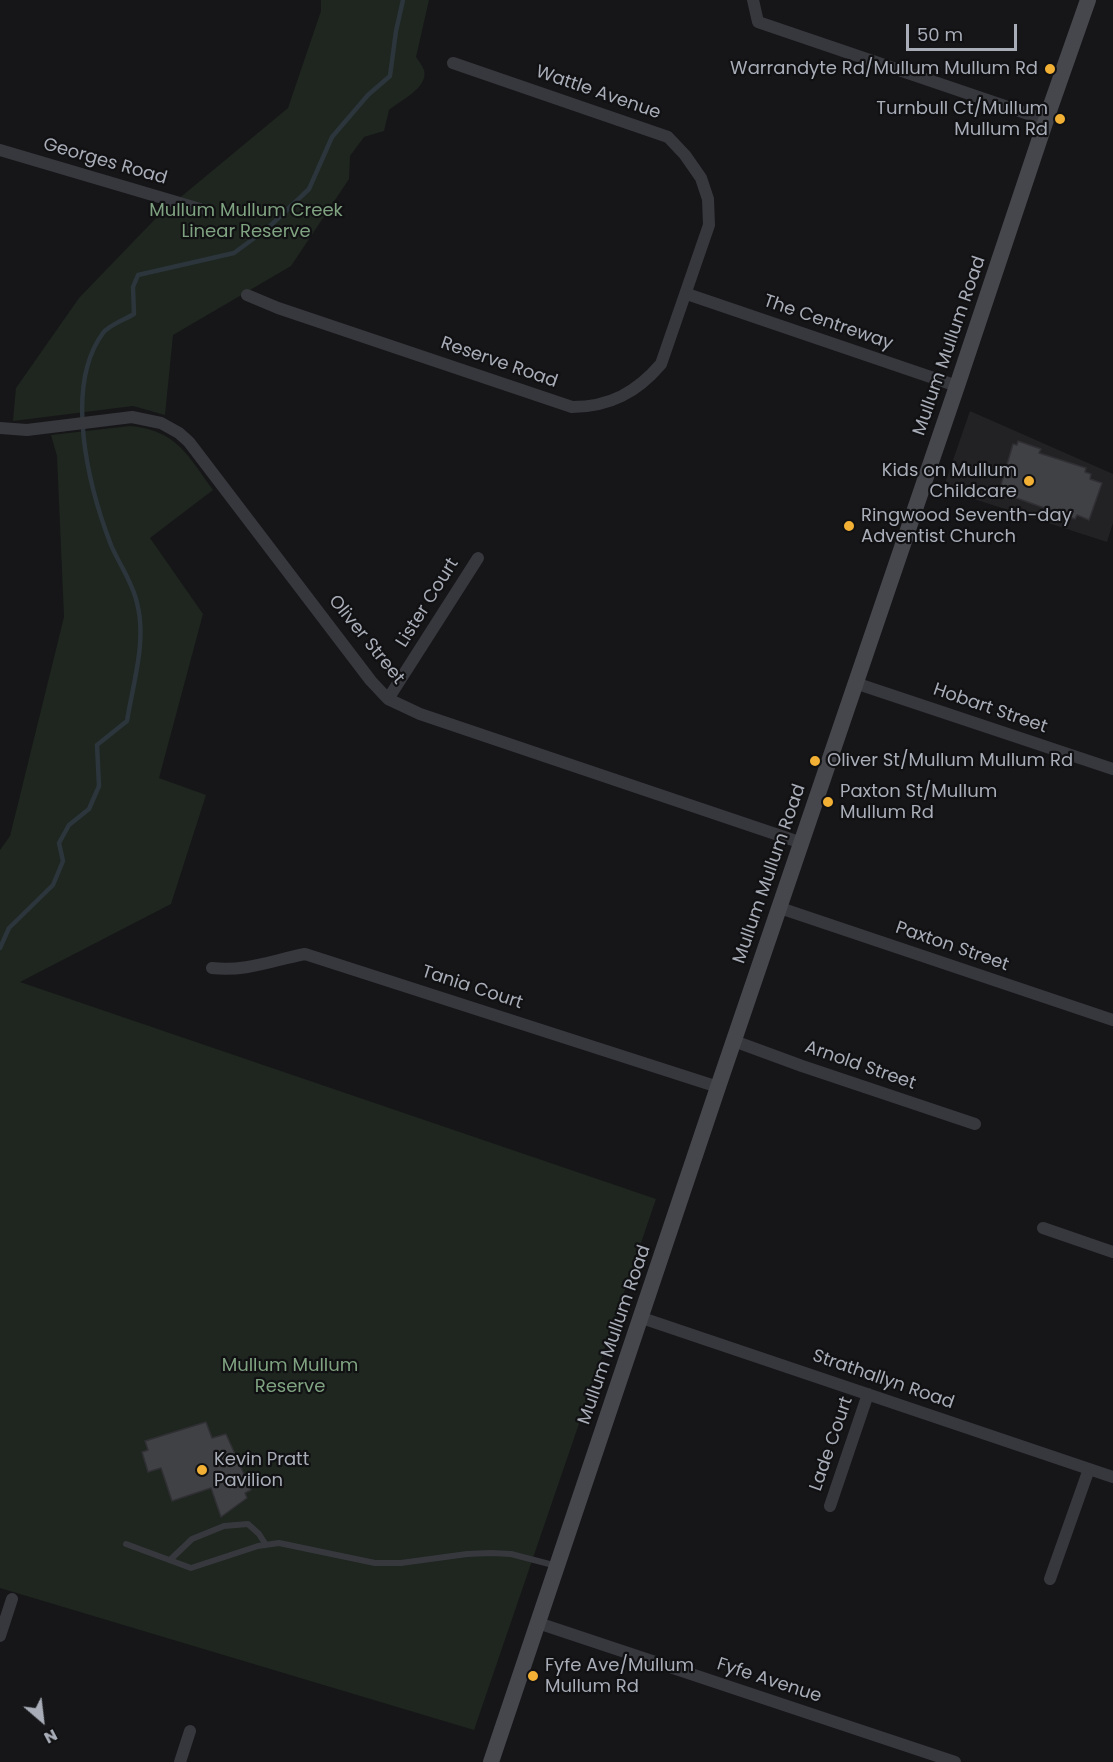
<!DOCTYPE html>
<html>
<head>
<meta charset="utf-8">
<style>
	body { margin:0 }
	#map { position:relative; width:1113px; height:1762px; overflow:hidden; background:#161618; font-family:Poppins,sans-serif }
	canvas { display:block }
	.north { position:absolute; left:12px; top:1690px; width:60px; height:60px; -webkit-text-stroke:4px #111113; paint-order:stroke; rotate:152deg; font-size:16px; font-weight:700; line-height:24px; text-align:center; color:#a8adb8 }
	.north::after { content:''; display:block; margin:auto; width:21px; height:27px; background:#a8adb8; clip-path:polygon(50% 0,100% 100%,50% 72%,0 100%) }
	.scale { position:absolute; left:906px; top:24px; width:111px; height:27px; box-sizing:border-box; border:3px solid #a8adb8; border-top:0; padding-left:8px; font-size:18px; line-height:21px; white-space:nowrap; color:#a8adb8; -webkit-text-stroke:4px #111113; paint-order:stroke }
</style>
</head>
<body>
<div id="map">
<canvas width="1113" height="1762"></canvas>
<div class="north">N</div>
<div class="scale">50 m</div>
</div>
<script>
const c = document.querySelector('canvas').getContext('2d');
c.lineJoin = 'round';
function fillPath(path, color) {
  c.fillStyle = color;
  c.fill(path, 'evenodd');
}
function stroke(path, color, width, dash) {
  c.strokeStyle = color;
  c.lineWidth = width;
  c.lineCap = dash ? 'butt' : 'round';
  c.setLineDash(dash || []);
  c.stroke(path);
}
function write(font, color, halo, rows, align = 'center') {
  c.font = font + ' Poppins,sans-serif';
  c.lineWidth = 4.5;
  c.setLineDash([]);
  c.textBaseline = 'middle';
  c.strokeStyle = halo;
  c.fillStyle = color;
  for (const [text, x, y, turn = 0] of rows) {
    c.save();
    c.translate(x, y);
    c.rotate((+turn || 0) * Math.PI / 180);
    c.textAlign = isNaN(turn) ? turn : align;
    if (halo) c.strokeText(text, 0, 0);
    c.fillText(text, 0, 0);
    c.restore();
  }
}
fillPath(new Path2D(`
	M970,411L1113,474V523L1107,542L943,489Z`), '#222225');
fillPath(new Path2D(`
	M321,0H429L416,57C418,60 422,65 424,70C429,88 399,101 389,110L384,131L364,137L350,156L349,179L291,266L173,335L165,415L133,406L13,421L16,388L79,298L159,215L288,108L321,11Z
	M130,426C177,430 188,456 213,490L150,538L203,614L159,778L206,795L171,904L20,982L656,1199L474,1730L0,1588V850L10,836L64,617L57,456L51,435Z`), '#1e261f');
stroke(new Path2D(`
	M0,948L9,928L53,885L63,861L59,843L69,825L89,809L99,786L97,745L127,721C133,683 147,641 137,603C133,583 119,564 111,545C89,488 63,387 103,333C109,325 124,320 134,314L133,287L138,275L234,253L268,228L309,189L332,137L368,95L390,76L396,31L403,0`), '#2c353c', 4.5);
const building = new Path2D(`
	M1018,441L1041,449L1039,453L1086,468L1085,472L1091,474L1090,479L1102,483L1089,520L1077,515L1075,519L1008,495L1010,489L1001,485L1013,444L1017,445Z
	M206,1422L212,1438L226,1434L251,1490L245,1493L247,1498L221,1517L211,1488L172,1501L161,1468L148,1472L142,1452L148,1450L145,1441Z`);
fillPath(building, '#404145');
stroke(building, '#303034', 1.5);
stroke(new Path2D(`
	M126,1544L191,1568L258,1546L279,1543L375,1563H401L467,1554L491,1553L511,1554L557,1566
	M170,1560L192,1539L224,1526L248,1524L259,1534L266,1545`), '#37383d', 6);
stroke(new Path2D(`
	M753,0L758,22L1046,120
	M0,150L200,209
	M687,294L957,386
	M247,295L278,308L572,407C610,407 637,392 661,364L709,225L708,199L701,178L685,155L668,137L453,63
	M0,428L27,430L132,417L161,423L179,433L189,442L371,681L388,699L420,714L802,843
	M855,683L1113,769
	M388,699L478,558
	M780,908L1113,1020
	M212,968C246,972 273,960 305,954L718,1087
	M734,1041L802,1066L975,1124
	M1043,1228L1113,1252
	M642,1318L1113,1477
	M830,1506L868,1394
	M1050,1579L1089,1469
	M538,1623L955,1762
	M0,1636L12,1599
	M180,1762L190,1731`), '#37383d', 12);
stroke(new Path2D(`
	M491,1762L718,1087L957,386L1049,111L1088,0`), '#45474d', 16);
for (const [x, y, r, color] of [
	[1050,69,6,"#f2b134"],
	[1060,119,6,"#f2b134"],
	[1029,481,6,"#f2b134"],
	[849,526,6,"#f2b134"],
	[815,761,6,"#f2b134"],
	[828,802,6,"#f2b134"],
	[202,1470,6,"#f2b134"],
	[533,1676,6,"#f2b134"]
]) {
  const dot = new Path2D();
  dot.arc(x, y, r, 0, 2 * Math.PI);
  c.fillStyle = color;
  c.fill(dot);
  stroke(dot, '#111113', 2);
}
write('18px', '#a8adb8', '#111113', [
	["Warrandyte Rd/Mullum Mullum Rd",1038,69,"right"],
	["Turnbull Ct/Mullum",1048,109,"right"],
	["Mullum Rd",1048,130,"right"],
	["Kids on Mullum",1017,471,"right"],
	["Childcare",1017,492,"right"],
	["Ringwood Seventh-day",861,516],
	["Adventist Church",861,537],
	["Oliver St/Mullum Mullum Rd",827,761],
	["Paxton St/Mullum",840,792],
	["Mullum Rd",840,813],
	["Kevin Pratt",214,1460],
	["Pavilion",214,1481],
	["Fyfe Ave/Mullum",545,1666],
	["Mullum Rd",545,1687]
], 'left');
write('18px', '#a8adb8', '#111113', [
	["Wattle Avenue",598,93,19],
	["Georges Road",105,162,16],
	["The Centreway",828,323,19],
	["Mullum Mullum Road",950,346,-71],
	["Reserve Road",499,363,19],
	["Lister Court",428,603,-58],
	["Oliver Street",366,640,51],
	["Hobart Street",990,709,19],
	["Mullum Mullum Road",770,874,-71],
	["Paxton Street",952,947,19],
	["Tania Court",472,988,18],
	["Arnold Street",860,1066,19],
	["Mullum Mullum Road",615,1335,-71],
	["Strathallyn Road",883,1380,19],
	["Lade Court",832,1444,-71],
	["Fyfe Avenue",769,1681,18]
]);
write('18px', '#7fa381', '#111113', [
	["Mullum Mullum Creek",246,211],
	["Linear Reserve",246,232],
	["Mullum Mullum",290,1366],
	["Reserve",290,1387]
]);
</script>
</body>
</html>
